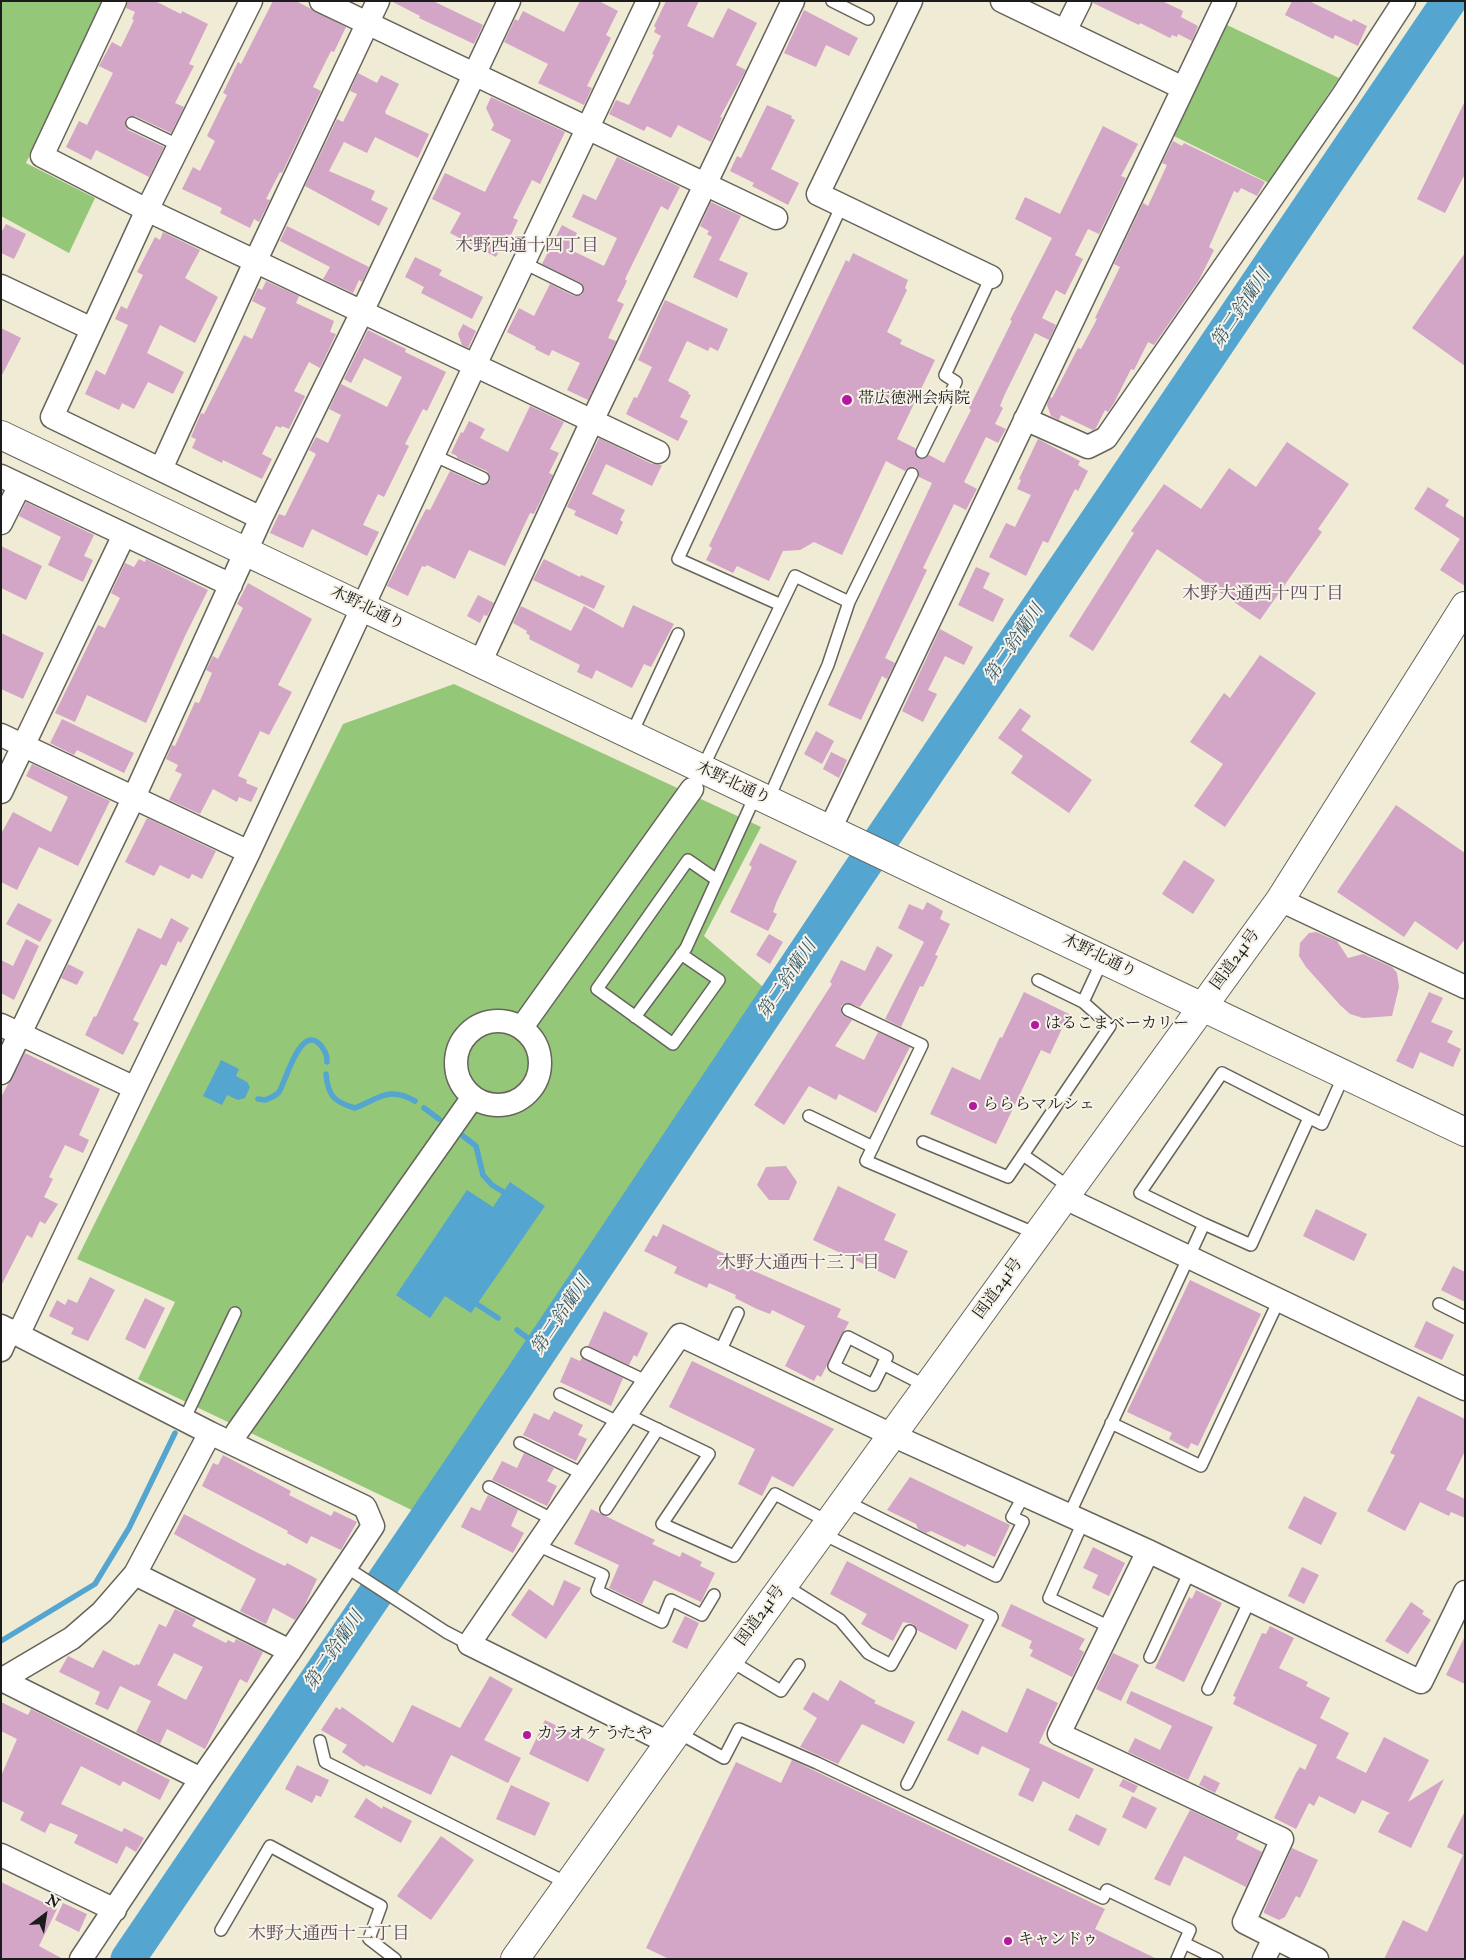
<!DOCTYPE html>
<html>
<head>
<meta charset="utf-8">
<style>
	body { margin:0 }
	#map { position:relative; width:1466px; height:1960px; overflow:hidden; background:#f0ebd4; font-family:"IM FELL Double Pica",serif }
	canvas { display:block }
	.frame { position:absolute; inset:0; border:2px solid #1c1c1c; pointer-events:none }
	.north { position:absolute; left:20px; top:1890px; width:50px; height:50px; -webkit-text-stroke:4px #f7f3e8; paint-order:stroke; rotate:31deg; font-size:14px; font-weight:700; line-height:20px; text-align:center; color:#1c1c1c }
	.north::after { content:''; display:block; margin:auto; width:18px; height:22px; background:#1c1c1c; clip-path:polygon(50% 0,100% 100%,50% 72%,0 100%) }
</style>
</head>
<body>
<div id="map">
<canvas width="1466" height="1960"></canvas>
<div class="frame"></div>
<div class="north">N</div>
</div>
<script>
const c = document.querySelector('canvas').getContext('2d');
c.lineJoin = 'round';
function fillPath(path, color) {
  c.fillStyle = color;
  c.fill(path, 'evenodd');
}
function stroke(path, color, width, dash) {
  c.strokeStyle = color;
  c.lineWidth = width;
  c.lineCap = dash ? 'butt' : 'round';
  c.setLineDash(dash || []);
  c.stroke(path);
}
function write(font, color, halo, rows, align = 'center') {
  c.font = font + ' "IM FELL Double Pica","Noto Serif JP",serif';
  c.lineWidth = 4;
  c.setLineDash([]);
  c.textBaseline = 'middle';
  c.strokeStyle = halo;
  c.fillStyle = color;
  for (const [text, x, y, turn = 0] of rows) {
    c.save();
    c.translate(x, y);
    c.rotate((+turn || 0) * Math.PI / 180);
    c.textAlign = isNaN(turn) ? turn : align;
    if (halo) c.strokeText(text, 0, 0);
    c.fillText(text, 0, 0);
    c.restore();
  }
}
fillPath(new Path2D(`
	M1,1H103L26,163L95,198L69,253L1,216Z
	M1227,25L1339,78L1269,183L1174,136Z
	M454,684L761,827L704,936L769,992L418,1513L138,1379L175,1302L77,1259L343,724Z`), '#94c778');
fillPath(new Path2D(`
	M221,1060L239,1069L236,1076L247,1082L250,1087L245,1098L238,1100L227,1095L222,1105L203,1096Z
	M510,1182L545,1206L471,1313L445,1296L430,1318L396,1295L467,1190L493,1207Z`), '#54a5cf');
stroke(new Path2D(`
	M326,1074C328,1096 334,1102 355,1108C380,1098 389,1086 415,1101
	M258,1099L265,1100C270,1098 276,1096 279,1092C285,1084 301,1019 322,1047C326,1053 327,1055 327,1062
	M424,1108L439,1119
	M463,1136L476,1146L483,1175L492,1185L510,1196
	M472,1301L498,1318
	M517,1330L542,1349
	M1,1641L95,1584L129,1528L175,1433`), '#54a5cf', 5.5);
stroke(new Path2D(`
	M128,1959L517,1385L858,874L1449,1`), '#54a5cf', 35);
fillPath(new Path2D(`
	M128,1H155L181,14L182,11L208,24L189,64L194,66L175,103L184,107L171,133L135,116L128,117L125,120L126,127L128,130L164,147L149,177L96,150L91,160L66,147L79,121L87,125L113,73L99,66L112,42L121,47L134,20L132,19L135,12L126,8Z
	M273,1H296L346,27L334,52L331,51L313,87L321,91L282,173L280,172L266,199L270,200L259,222L254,219L250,228L220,213L222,208L182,189L193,167L200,171L215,141L207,136L227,95L223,93L238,62L241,64Z
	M391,1H433L483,25L474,44L419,18L420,16Z
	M580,1H599L618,11L606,35L611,38L587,86L592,88L584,105L538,83L548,64L504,42L515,19L518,21L523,11L564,32Z
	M666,1H699L687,26L713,38L728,8L757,23L736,65L746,70L720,117L722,118L711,142L678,125L671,138L647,126L644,131L609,114L616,100L629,105L654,55L652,54L661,36L654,32L656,28L654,26Z
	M1093,1H1162L1183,11L1181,17L1198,26L1192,41L1178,34L1177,37L1172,35L1170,38L1140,23L1139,25L1093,3Z
	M1292,1H1309L1352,22L1353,19L1367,26L1358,46L1335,35L1333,39L1285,15Z
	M804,10L858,38L849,56L826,45L816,67L784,53Z
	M358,73L377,83L381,75L399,84L385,112L386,114L429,134L418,158L375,137L367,153L344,142L329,171L375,191L371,200L388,208L379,226L305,186L337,119L343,122L357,94L350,91Z
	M491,97L565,132L540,184L532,180L513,218L518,220L505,248L501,247L496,257L450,233L461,213L432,199L445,173L485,192L511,140L491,130L494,125L486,108Z
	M1465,101V174L1445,213L1417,199Z
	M767,105L792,116L791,118L795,120L771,169L799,183L788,205L752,186L754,183L730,171L737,156L741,158Z
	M1103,126L1138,144L1121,176L1126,178L1099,234L1088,229L1075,255L1083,259L1065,295L1056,290L1042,318L1056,325L1049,340L1035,333L1004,396L1000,406L1003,408L995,424L1006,429L998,443L986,437L964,482L977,489L966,510L954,504L923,568L927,570L885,658L895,663L887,679L882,676L861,720L828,705L932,483L919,477L918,470L915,467L908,468L905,471L886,461L842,555L814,542L800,550L783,551L769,581L737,566L733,573L706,560L712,548L709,546L846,260L849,262L853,253L908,280L905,288L907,290L887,332L902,340L900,344L935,360L897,439L915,448V453L918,458L923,459L929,455L944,463L971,410L969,408L1012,321L1010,320L1052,238L1015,219L1025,197L1060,214Z
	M1173,141L1182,146L1184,143L1265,182L1257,196L1241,188L1238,193L1234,191L1209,247L1214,250L1199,280L1154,345L1148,342L1134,370L1131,369L1114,403L1108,412L1105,410L1096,428L1093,430L1061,415L1059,420L1051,416L1047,405L1050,397L1052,398L1078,348L1081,349L1097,319L1095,318L1120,267L1114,264L1143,203L1148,206L1167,165L1162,163Z
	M617,157L680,187L668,210L661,206L625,279L627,281L617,301L624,304L608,338L616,341L588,400L567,390L580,363L552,350L549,356L535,349L536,347L507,332L519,308L534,316L550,284L574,296L581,295L583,293L584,288L581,283L542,264L562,225L577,233L569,249L604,266L617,238L572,217L583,194L596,200Z
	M711,202L741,216L719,260L748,273L737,298L693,277L712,237L707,234L709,231L700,226Z
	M6,224L26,234L14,259L1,253V233Z
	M287,226L369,267L362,282L359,280L353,293L323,279L330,267L280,241Z
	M163,232L200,250L185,278L218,297L195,343L160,325L147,353L184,372L173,394L148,382L134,409L122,403L119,410L85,394L96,370L105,375L128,325L115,319L121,306L127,309L143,275L137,272L155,237L160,240Z
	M1465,253V366L1412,328Z
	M415,257L442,270L439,275L483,297L472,319L421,293L424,287L405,277Z
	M266,281L299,296L296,303L334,321L330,332L336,334L320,368L309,362L294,391L305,396L289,429L282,426L281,428L276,426L262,454L272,459L262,479L223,460L222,463L192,448L196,439L191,437L201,413L204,414L244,335L252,339L266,308L252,301L258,288L262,290Z
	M665,300L728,329L718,351L710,347L708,351L687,341L668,381L689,392L688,394L691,395L680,417L688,421L678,441L626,414L634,397L637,398L652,367L638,360Z
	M463,324L476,331L468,348L462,345L458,334Z
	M1,328L21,338L1,377Z
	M368,330L406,349L405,352L446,372L427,411L423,409L405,444L409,446L384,497L378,494L363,525L379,532L367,556L312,529L303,548L270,533L279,514L285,516L316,454L309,450L316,437L328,443L341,415L329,409L341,384L387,407L402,377L364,358L351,383L344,379Z
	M530,406L564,422L550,449L559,453L549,473L553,475L534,514L530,513L505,566L469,550L455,579L427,565L425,567L422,566L408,596L387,586L418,524L426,509L430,510L450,471L480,485H484L490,482V477L487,471L457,458V456L451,453L461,432L463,433L469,421L485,429L480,438L508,452Z
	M599,438L652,464L662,465L652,486L606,464L592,494L625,510L620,520L623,522L617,535L574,515L576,511L567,507Z
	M1038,439L1080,461L1078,465L1088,471L1078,491L1075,489L1048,543L1043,541L1026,576L989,557L1006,523L1015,527L1031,495L1017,489L1021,480L1019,479Z
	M1287,442L1349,484L1318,529L1322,532L1260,620L1157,549L1093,651L1069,636L1134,533L1131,531L1164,484L1201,509L1229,468L1256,487Z
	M1428,487L1449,500L1445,506L1465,518V586L1440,570L1460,539L1414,509Z
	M26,502L94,535L84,556L93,560L83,582L48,565L61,537L19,516Z
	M1,546L42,566L26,600L1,588Z
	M139,559L145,562L146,559L208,590L185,636L146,723L87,695L75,722L55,713L98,625L105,628L120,598L111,593L125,563L134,567Z
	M544,559L580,577L581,575L605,586L594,609L533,580Z
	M976,567L990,573L983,588L1004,599L993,622L958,605Z
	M248,583L312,619L278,685L292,692L269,735L260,731L238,776L247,780L246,783L258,788L251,802L239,797L237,802L213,789L200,814L169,800L182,774L175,771L178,765L166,759L172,745L175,746L195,702L199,703L212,673L206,670L213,656L218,659L243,608L237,604Z
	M478,595L494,603L487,616L484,615L480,623L467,616Z
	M633,605L674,624L651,667L644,664L632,688L596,670L592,679L577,672L580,665L529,639L530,636L526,633L527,631L513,623L521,606L571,631L584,606L623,628Z
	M940,629L973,647L964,665L945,656L928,690L937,694L923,722L902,711Z
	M1,633L44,653L23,699L1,689Z
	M1260,655L1316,693L1225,827L1194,806L1223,764L1190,742L1224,693L1230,698Z
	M1020,708L1031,716L1021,730L1092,780L1069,813L1011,773L1023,756L998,738Z
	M62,719L134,753L124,773L77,750L74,755L50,743Z
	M816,731L834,741L822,764L804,754Z
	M831,752L847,760L839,778L823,769Z
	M32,764L110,801L78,866L39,847L17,890L1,882V834L13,812L51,832L68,797L26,776Z
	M1396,805L1465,853V939L1457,950L1415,921L1404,937L1337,892Z
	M147,818L216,851L202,879L192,874L189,879L160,865L154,876L125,862Z
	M760,843L797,861L777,901L773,912L777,914L768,931L730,912L752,867L749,865Z
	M1184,860L1215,880L1193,914L1162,894Z
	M927,902L943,911L940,919L950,924L935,955L938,956L923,987L920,986L901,1027L885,1019L924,942L898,928L909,904L923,910Z
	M18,903L52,920L40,942L6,924Z
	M171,918L189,928L181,943L178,941L166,966L161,964L133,1020L139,1023L123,1055L85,1035L94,1016L96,1017L138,928L161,939Z
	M1316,932L1337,941L1348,958L1363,954L1392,967L1397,973L1399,987L1392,1016L1363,1018L1350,1014L1340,1005L1306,967L1299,956L1300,943L1309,933Z
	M769,934L783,942L770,964L756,955Z
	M26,939L39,946L14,1000L1,993V960L13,966Z
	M877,946L893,955L860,1007L848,1003L841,1006L842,1015L852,1020L835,1046L864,1060L878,1032L910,1047L876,1113L839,1094L836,1100L809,1086L784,1125L754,1105L832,984L830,982L841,960L865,971Z
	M68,964L84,972L77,985L61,978Z
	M1024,992L1069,1014L1050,1054L1041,1050L996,1144L930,1114L952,1067L980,1080L1000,1037L1002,1038Z
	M1429,992L1443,998L1431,1022L1453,1031L1447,1042L1461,1049L1453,1067L1420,1052L1413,1069L1396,1061Z
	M25,1053L100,1089L79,1135L89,1140L83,1153L65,1145L49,1177L53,1179L44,1197L58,1204L45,1224L40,1221L32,1238L27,1235L1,1286V1097Z
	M786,1166L797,1182L789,1200H769L757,1185L766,1167Z
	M838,1186L896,1214L884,1240L908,1251L895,1279L813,1240Z
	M1316,1209L1367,1234L1354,1261L1303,1236Z
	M663,1224L733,1258L731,1261L841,1309L837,1317L849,1322L821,1377L817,1375L814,1381L785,1366L805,1326L772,1310L770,1314L757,1309L735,1298L736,1295L709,1283L707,1288L674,1273L677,1267L644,1251L653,1235L657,1237Z
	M1453,1266L1465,1272V1302L1441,1290Z
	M90,1277L115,1290L88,1341L71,1334L74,1328L49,1316L57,1300L65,1305L68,1299L77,1303Z
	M1190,1280L1261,1314L1198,1446L1191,1443L1188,1449L1169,1439L1172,1433L1127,1412Z
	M145,1298L165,1308L145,1349L125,1339Z
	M604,1311L648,1333L637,1357L634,1355L629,1365L588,1346Z
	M1426,1321L1454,1335L1442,1360L1414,1347Z
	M571,1357L580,1361L582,1358L623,1378L611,1406L560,1382Z
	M692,1361L834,1429L793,1487L772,1476L762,1496L738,1484L755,1449L669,1407Z
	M1418,1396L1465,1419V1451L1446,1490L1465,1499V1518L1451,1512L1449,1516L1420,1502L1405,1531L1367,1511L1395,1455L1390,1453Z
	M554,1411L583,1425L578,1435L587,1439L576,1461L523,1435L534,1413L549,1420Z
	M524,1453L554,1468L547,1481L557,1486L547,1506L492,1480L502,1461L517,1468Z
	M223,1455L291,1491L289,1495L331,1516L334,1511L357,1522L341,1550L311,1536L307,1544L287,1533L288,1531L202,1486L213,1463L218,1465Z
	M910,1477L1010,1525L995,1557L967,1544L965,1547L931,1531L926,1533L918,1529L916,1524L887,1510Z
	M488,1495L518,1510L511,1526L524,1533L513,1553L461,1527L471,1507L480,1511Z
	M1304,1496L1337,1513L1321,1545L1288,1528Z
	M591,1509L655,1540L652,1544L680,1557L682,1552L702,1562L700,1566L715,1573L701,1602L654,1580L642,1604L609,1588L619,1565L574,1544Z
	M184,1514L254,1551L285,1566L287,1563L317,1579L304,1607L295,1620L273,1608L266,1624L240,1611L256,1579L174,1534Z
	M1093,1547L1125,1563L1109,1596L1092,1588L1098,1575L1083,1568Z
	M847,1561L969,1625L956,1650L917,1630L913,1624L903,1622L893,1641L861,1624L867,1614L830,1594Z
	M1302,1567L1319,1575L1304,1604L1288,1596Z
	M564,1580L581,1588L546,1639L511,1615L529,1589L553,1606Z
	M1196,1590L1222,1603L1184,1682L1155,1668L1189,1597L1192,1599Z
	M1411,1602L1424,1611L1422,1614L1431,1620L1408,1654L1385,1641Z
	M1011,1604L1085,1639L1079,1649L1084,1652L1072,1677L1030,1656L1033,1650L1029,1648L1032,1641L1001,1626Z
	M175,1609L196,1619L192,1626L226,1643L228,1640L234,1643L236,1639L263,1652L247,1683L240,1679L205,1749L167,1729L160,1744L136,1732L151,1701L120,1686L108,1710L95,1704L100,1692L59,1672L68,1656L93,1668L103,1650L135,1666L136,1664L139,1665L159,1624L166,1627ZM174,1653L203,1667L186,1700L157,1685Z
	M685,1616L699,1623L687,1649L672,1642Z
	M1270,1626L1294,1638L1279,1668L1308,1682L1306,1686L1330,1698L1320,1718L1349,1733L1336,1758L1366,1773L1384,1737L1429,1760L1408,1802L1444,1779L1411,1848L1378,1832L1387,1815L1390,1813L1362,1800L1355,1814L1319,1796L1314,1806L1309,1803L1296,1829L1274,1818L1296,1773L1300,1767L1305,1770L1317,1745L1233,1704L1236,1697L1233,1696L1262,1633L1266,1634Z
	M1465,1636V1684L1446,1675Z
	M1113,1653L1139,1665L1121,1701L1096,1689Z
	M490,1676L513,1689L484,1740L521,1758L508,1783L451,1755L431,1795L366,1765L364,1767L342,1752L347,1745L321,1730L336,1707L340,1710L342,1707L393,1743L412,1705L460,1728Z
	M840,1680L876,1701L874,1703L915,1722L904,1744L862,1724L838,1764L800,1747L817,1718L803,1709L813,1692L828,1701Z
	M1027,1688L1058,1703L1039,1743L1094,1769L1079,1799L1043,1781L1033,1802L1018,1795L1030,1769L982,1746L978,1755L947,1740L962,1710L1007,1733Z
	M1131,1691L1213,1727L1188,1780L1128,1752L1135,1738L1160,1750L1172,1726L1126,1703Z
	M1,1702L28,1715L31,1709L170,1780L160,1800L123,1781L120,1786L81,1766L61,1804L122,1832L124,1828L144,1838L136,1852L126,1846L117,1864L74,1843L78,1835L50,1823L45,1833L20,1820L24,1812L1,1801V1776L17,1739L1,1731Z
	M545,1720L605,1749L588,1782L529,1754Z
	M792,1760L1105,1909L1095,1929L1157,1959H669L646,1948L736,1762L781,1783Z
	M297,1765L329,1780L321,1797L316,1795L312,1803L285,1789Z
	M1204,1775L1220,1783L1215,1793L1199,1785Z
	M1123,1779L1138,1786L1134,1793L1119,1786Z
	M511,1785L550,1803L535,1836L496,1819Z
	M1132,1796L1157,1808L1146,1829L1122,1817Z
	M366,1798L382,1809L383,1806L412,1821L401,1843L354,1817Z
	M1190,1810L1239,1833L1236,1839L1262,1852L1246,1887L1184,1856L1170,1886L1154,1879Z
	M1465,1811V1959H1384L1403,1920L1427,1932L1463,1855L1447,1847Z
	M1076,1814L1107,1829L1099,1846L1068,1830Z
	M441,1836L474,1860L431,1920L397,1896Z
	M1292,1848L1318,1860L1300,1898L1296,1896L1285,1917L1279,1920L1264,1913V1911Z
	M1,1882L57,1909L39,1946L63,1959H1Z
	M63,1903L87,1914L79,1932L55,1920Z`), '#d3a5c7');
const lane = new Path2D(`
	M832,1L868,19
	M132,123L180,146
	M524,263L577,289
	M922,452L956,382L945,375L991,277
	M433,455L483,478
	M781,605L678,559L842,205
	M631,735L678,634
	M702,769L795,576L849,602
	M768,800L828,665L849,602L912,474
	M681,954L719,980L673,1044L597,989L688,860L717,880
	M1083,1002L1103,959
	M848,1010L922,1045L866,1161L1039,1235
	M635,1017L686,948L756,794
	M809,1116L873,1147
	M923,1142L1008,1177L1110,1026L1083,1002L1038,980
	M1023,1155L1071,1188
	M1204,1224L1251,1245L1309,1118
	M1439,1304L1465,1317
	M848,1337L887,1357L873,1385L834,1366Z
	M587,1353L648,1382
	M719,1354L738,1313
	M883,1364L928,1387
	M560,1394L620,1423
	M626,1414L709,1454L662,1524L734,1556L775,1494L829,1522
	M184,1420L235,1313
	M1111,1423L1201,1466L1279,1300
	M520,1443L585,1475
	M489,1487L554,1520
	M845,1501L996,1576L1023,1522L1012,1517L1024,1495
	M606,1509L658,1429
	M1069,1515L1204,1224L1140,1193L1222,1073L1322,1124L1344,1075
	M1083,1522L1049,1598L1110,1627
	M821,1533L992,1617L907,1784
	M537,1545L603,1575L597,1591L662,1622L671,1600L702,1615L714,1595
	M346,1567L446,1632L469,1644
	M784,1585L840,1620L868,1653L891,1665L910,1631
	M1150,1657L1190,1571
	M729,1660L781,1691L799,1665
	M1208,1689L1250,1600
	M677,1732L724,1758L739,1729L817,1763L1103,1898L1107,1890L1190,1930L1184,1943
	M320,1741L325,1762L569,1884
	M221,1930L270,1846L381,1906L369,1939L395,1959
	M1177,1959L1184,1943L1217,1959`);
const street = new Path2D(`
	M115,1L42,156L147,210L658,452
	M251,1L147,210L52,417L261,518
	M321,1L776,218
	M911,1L818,194L991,277
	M1002,1L1183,88
	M1065,31L1080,1
	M1,286L92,329
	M1025,419L1088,447L1106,438L1343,95L1404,1
	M161,469L255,262L378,1
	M1,476L231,585
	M1,523L20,485
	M480,663L592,421L793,1
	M1,735L249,852
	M1,792L124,535
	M830,829L1225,1
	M1280,900L1465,987
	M456 1063a42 42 0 1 1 84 0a42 42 0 1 1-84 0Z
	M1,1025L135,1088
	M522,1027L692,789
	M1,1073L134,797L261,518L362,312L509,1
	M1065,1198L1465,1389
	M1,1326L210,1433L365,1507L373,1526L290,1651L201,1779L81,1959
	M18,1335L135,1088L249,852L475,365L648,1
	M1,1350L10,1330
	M237,1432L473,1097
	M1148,1551L1059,1734L1282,1839L1244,1922L1317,1959
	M135,1574L290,1651
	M1,1680L72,1638L102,1612L135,1574L210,1433
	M2,1680L201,1779
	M669,1743L469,1644L680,1335L892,1435L1148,1551L1421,1682L1465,1592
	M1,1855L115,1910
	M1264,1959L1274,1938`);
const secondary = new Path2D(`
	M1,435L1465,1132`);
const highway = new Path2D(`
	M515,1959L677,1732L1280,900L1465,606`);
stroke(lane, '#66645c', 14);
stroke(street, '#66645c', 25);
stroke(secondary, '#66645c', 30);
stroke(highway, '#66645c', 30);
stroke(lane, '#fff', 11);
stroke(street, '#fff', 22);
stroke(secondary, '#fff', 28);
stroke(highway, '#fff', 28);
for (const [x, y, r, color] of [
	[847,400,6,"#b5179e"],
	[1035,1025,5,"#b5179e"],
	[973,1106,5,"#b5179e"],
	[527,1735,5,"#b5179e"],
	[1008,1941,5,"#b5179e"]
]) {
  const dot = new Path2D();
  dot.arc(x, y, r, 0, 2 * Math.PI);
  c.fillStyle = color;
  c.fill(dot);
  stroke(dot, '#f7f3e8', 2);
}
write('16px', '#1c1c1c', '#f7f3e8', [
	["帯広徳洲会病院",858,400],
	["はるこまベーカリー",1045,1025],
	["らららマルシェ",983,1106],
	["カラオケ うたや",537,1735],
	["キャンドゥ",1018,1941]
], 'left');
write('16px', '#1c1c1c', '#f7f3e8', [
	["木野北通り",367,609,26],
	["木野北通り",733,784,25],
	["木野北通り",1099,957,26],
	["国道241号",1236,960,-54],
	["国道241号",999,1289,-54],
	["国道241号",761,1616,-54]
]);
write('18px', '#5c4c58', '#f7f3e8', [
	["木野西通十四丁目",527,247],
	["木野大通西十四丁目",1263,595],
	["木野大通西十三丁目",799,1264],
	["木野大通西十二丁目",329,1935]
]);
write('italic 18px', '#355a6d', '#f7f3e8', [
	["第二鈴蘭川",1242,309,-56],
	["第二鈴蘭川",1015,644,-56],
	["第二鈴蘭川",788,980,-56],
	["第二鈴蘭川",562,1316,-56],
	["第二鈴蘭川",335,1651,-56]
]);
</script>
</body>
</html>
